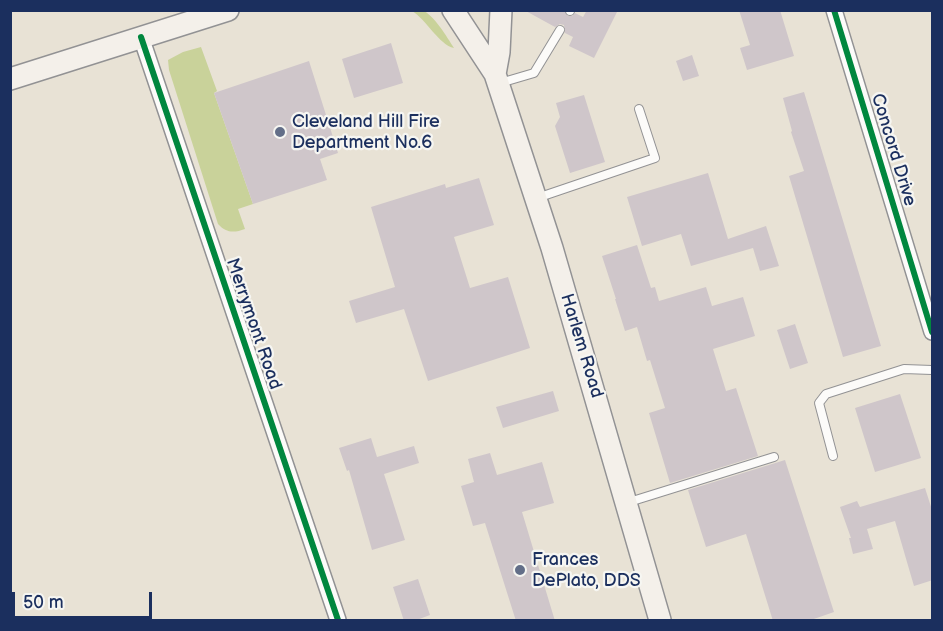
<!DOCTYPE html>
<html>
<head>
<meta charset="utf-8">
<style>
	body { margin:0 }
	#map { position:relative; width:943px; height:631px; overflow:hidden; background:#e8e2d5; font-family:"Balsamiq Sans",sans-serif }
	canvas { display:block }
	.frame { position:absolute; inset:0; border:12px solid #1b2f5e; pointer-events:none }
	.scale { position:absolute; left:12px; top:592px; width:140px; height:27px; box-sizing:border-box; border:3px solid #1b2f5e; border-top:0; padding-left:8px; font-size:18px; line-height:21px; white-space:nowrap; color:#1b2f5e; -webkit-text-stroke:4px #f6f6f2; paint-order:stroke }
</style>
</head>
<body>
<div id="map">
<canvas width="943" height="631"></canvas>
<div class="frame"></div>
<div class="scale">50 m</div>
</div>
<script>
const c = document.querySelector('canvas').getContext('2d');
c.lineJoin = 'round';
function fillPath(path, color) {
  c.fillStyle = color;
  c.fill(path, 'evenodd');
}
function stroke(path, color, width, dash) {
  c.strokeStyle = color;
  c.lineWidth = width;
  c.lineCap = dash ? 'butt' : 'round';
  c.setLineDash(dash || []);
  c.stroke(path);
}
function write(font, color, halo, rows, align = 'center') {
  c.font = font + ' "Balsamiq Sans",sans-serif';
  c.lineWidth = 4.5;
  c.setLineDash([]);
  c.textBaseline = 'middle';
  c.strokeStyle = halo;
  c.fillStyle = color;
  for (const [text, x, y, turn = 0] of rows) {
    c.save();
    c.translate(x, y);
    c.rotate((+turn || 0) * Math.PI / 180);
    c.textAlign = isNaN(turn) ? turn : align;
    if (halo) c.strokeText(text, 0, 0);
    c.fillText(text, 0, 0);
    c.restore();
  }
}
fillPath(new Path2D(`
	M412,11C415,11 419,9 422,10C434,15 447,37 454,48C439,45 426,19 412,11Z
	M201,47L217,91L214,93L253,204L238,209L245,229C234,233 226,233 218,224L169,70L168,60L183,52Z`), '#c9d29a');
fillPath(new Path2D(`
	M524,10H564L568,16H572L575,13L583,17L587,10H618L594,58L569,46L573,37L565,33L564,25L560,24L555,27Z
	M739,10H780L794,56L747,70L740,48L750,45Z
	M391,43L403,83L354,98L342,59Z
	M692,55L699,76L683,81L676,61Z
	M309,61L338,153L320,159L327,180L253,204L214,93Z
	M804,92L881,346L843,357L789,176L804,171L791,132L792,131L783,98Z
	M584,95L605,162L570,173L555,126L560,117L556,103Z
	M708,173L728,239L766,226L779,266L760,271L753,248L691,266L681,234L642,246L627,197Z
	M479,178L494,225L454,237L470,288L508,277L530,348L428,381L404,309L356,323L349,301L395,287L371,207L445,184L446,188Z
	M637,245L651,288L655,287L659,301L706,287L712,306L743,297L755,336L713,349L726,391L736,388L758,456L670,483L649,413L665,408L650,360L647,361L637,327L625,331L615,299H616L602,256Z
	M795,324L808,363L790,369L777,330Z
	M553,391L559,411L503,428L496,407Z
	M900,394L921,458L875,472L855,408Z
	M371,438L377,457L414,446L419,463L384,474L405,540L372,550L349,470L347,471L339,448Z
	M490,453L497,475L542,462L554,503L522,512L555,621H516L485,523L473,526L461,486L474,482L468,459Z
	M785,460L834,612L808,621H773L746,534L706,547L688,490Z
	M925,488L933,513V580L914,586L895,521L867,529L873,549L853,554L849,538H851L840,507L857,501L860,507Z
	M418,579L430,615L414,621H404L393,587Z`), '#cfc6ca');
const lane = new Path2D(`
	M570,11V10
	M500,83L534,73L560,30
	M537,198L655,158L639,109
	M833,456L819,403L826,394L904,369L932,370
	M626,503L774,457`);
const street = new Path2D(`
	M834,10L932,332
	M141,37L338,620`);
const secondary = new Path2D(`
	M453,10L495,74L552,248L660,620
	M495,74L499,52L501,10
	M10,79L228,10`);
stroke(lane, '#929294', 10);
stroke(street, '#929294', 18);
stroke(secondary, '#929294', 24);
stroke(lane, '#fcfbf9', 8);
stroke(street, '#fcfbf9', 15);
stroke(secondary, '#f4f0ea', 21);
stroke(new Path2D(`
	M834,10L932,332
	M141,37L338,620`), '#00873e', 6);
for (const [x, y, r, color] of [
	[280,132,6,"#636e88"],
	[520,570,6,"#636e88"]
]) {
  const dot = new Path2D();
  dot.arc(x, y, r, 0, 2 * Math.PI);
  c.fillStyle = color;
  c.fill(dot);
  stroke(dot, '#f6f6f2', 2);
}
write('18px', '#1b2f5e', '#f6f6f2', [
	["Cleveland Hill Fire",292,122],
	["Department No.6",292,143],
	["Frances",532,560],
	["DePlato, DDS",532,581]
], 'left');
write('18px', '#1b2f5e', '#f6f6f2', [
	["Concord Drive",893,150,73],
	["Merrymont Road",253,324,71],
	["Harlem Road",581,346,73]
]);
</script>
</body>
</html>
